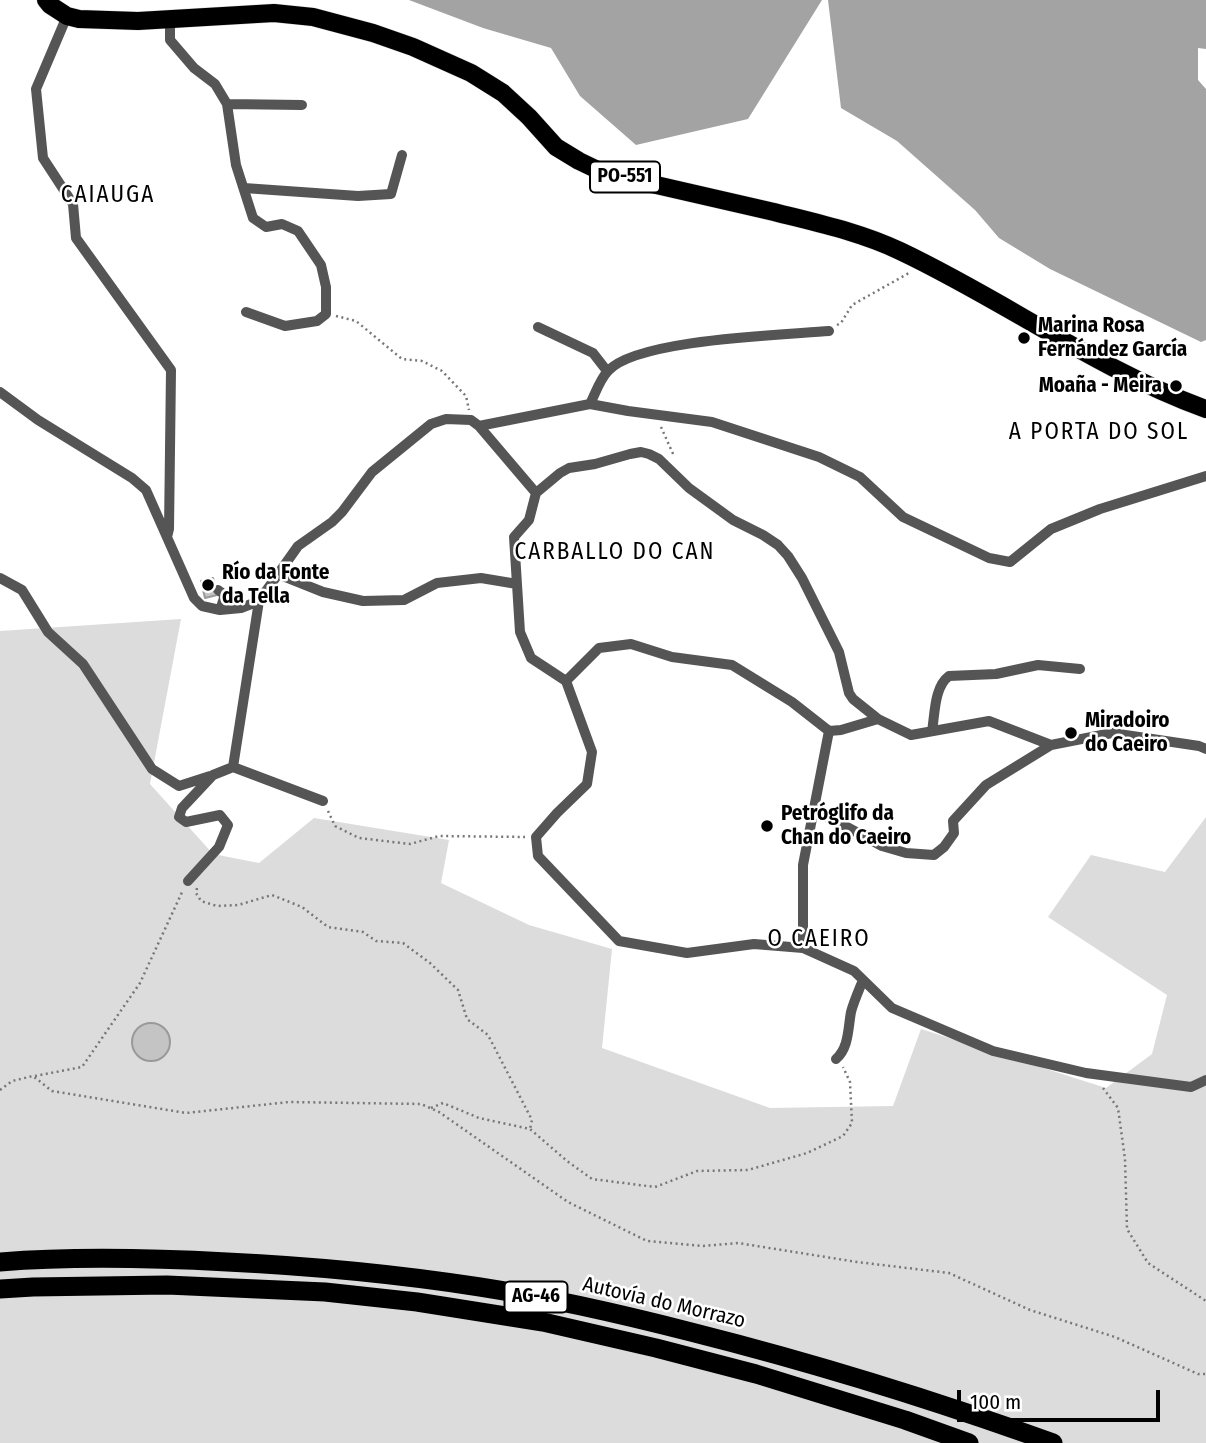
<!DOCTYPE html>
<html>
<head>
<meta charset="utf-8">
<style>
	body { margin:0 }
	#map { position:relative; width:1206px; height:1443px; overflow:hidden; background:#fff; font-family:"Fira Sans Condensed",sans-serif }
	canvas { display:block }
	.scale { position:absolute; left:957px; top:1390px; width:203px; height:32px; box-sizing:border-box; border:4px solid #000; border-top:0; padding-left:9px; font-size:21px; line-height:24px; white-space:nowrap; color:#000; -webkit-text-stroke:5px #fff; paint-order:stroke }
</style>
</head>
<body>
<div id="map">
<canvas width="1206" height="1443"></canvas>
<div class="scale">100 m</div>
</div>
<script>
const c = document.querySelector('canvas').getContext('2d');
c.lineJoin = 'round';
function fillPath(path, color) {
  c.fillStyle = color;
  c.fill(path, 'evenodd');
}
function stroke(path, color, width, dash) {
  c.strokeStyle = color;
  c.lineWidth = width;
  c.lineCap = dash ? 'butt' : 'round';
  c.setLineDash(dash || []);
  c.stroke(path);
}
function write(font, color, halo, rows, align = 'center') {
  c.font = font + ' "Fira Sans Condensed",sans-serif';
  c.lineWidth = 5;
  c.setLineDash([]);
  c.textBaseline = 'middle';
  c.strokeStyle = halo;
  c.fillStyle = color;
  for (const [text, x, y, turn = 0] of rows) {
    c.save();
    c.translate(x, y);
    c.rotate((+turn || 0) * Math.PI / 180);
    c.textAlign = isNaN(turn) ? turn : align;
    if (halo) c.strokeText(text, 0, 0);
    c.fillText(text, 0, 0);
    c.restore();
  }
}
fillPath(new Path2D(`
	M181,619L150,784L213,854L259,863L314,818L449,840L441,883L529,925L612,949L602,1048L770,1108L893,1106L921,1029L1106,1088L1152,1054L1167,995L1048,917L1091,855L1165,872L1206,817V1443H0V631Z`), '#dcdcdc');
fillPath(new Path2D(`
	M409,0H822L748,119L636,145L580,96L551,48L483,28Z
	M828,0H1206V49L1198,48V80L1206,89V340L1201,342L1050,269L999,238L975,210L897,141L841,108Z`), '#a3a3a3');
const building = new Path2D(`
	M213,578L217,595L205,598L201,581Z
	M132 1042a19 19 0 1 1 38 0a19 19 0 1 1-38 0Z`);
fillPath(building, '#c4c4c4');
stroke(building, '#999', 2);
const primary = new Path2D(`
	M46,0L50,5L67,16L79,19L138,21L274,13L313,17L373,33L413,47L471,73L503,93L529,117L556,147L579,161L604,173C660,186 717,199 774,212C817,223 860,232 900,251C1004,300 1098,370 1206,409`);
const highway = new Path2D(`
	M0,1262C75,1256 152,1258 227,1262C311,1266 396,1274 480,1287C551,1298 621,1314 691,1332C814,1363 934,1400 1053,1443
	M0,1289L33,1287L167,1285L325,1292L417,1302L543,1322L656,1348L756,1374L905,1420L969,1443`);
stroke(primary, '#dbdbdb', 19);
stroke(highway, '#dbdbdb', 21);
stroke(new Path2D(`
	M336,316L356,321L402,359L422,361L442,371L466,396L469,410
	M837,325L841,323L852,305L909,273
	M661,427L674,456
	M328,811L335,826L359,838L410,844L439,836L525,837
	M197,888L196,893L201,901L217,906L238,905L272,895L302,907L328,927L363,932L376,941L403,943L430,963L458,990L467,1019L488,1035L532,1120L530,1129
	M35,1076L82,1067L140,983L183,890
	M1103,1088L1118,1108L1125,1159L1127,1229L1148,1263L1206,1301
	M0,1090L12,1081L33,1076L52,1091L186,1113L289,1102L421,1104L439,1112L568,1202L647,1241L703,1246L738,1243L857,1262L949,1273L1030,1310L1115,1337L1198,1374H1206
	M431,1108L443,1103L479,1118L530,1129L567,1161L592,1179L655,1187L697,1171L748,1170L807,1153L843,1136L852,1123L850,1082L843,1067`), '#777', 2.5, [2, 3.5]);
stroke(new Path2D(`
	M67,16L36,89L43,158L73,204L76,238L171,370L169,529L167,537
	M170,18V40L194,68L215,84L227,104L236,165L253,218L266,227L282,224L298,231L321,265L326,287V314L317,321L285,326L246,312
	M227,104L302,105
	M244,188L358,196L391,194L402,155
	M538,327L593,353L607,371
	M0,392L38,420L132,478L146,490L194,598L202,606L220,610L241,608L259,601L298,546L332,522L342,512L372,472L431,424L446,419L471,420L479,426L590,404L628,411L712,422L819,457L860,477L903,517L989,558L1010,562L1051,529L1100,509L1206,476
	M590,404C595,394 600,379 608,371C636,339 783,335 829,331
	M479,426L536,493L529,520L514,537L520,632L531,658L566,681
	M536,493L560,473L569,468L595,464L630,454L641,452L649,454L659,459L689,488L733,520L763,535L778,545L788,556L802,578L839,652L849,693L853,699L878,719
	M278,574L323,592L363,601L404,600L437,583L481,578L517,584
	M0,578L22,590L48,632L83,664L152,769L179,786L210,776
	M218,590L225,595L220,610
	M932,731C935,714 934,687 949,676L996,674L1038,665L1080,669
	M1206,749L1199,746L1112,733L1051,745L989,721L911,735L878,719L841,730L829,731L792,702L732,665L672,657L631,644L599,648L566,681L592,752L587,784L557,813L536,837L538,856L619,941L687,953L754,944L803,948L854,971L892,1008L993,1051L1086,1073L1191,1087L1206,1080
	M233,767L323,801
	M814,812L834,820L882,846L906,853L934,855L944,847L954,833L953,821L986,785L1051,745
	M188,881L219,847L228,825L220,815L186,822L179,817L182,808L213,775L233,767L259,601
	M803,948V865L829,731
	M836,1059C849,1048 848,1028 851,1012C854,1001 859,990 863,980`), '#555', 10);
stroke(primary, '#000', 18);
stroke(highway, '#000', 19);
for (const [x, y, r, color] of [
	[1024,338,7,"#000"],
	[1176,386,7,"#000"],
	[208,585,7,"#000"],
	[1071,733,7,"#000"],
	[767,826,7,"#000"]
]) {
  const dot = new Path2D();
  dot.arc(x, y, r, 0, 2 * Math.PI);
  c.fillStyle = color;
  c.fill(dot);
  stroke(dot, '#fff', 2.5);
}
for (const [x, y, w] of [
	[625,177,70],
	[536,1297,63]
]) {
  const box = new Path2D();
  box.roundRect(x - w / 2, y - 15.5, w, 31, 5);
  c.fillStyle = '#fff';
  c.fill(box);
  stroke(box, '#000', 2);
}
write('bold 19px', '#000', null, [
	["PO-551",625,177],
	["AG-46",536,1297]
]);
write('bold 21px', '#000', '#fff', [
	["Marina Rosa",1038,326],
	["Fernández García",1038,350],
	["Moaña - Meira",1162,386,"right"],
	["Río da Fonte",222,573],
	["da Tella",222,597],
	["Miradoiro",1085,721],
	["do Caeiro",1085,745],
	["Petróglifo da",781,814],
	["Chan do Caeiro",781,838]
], 'left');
write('21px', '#000', '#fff', [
	["Autovía do Morrazo",664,1303,13]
]);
c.letterSpacing = '2px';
write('23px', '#000', '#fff', [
	["CAIAUGA",108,196],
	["A PORTA DO SOL",1099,433],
	["CARBALLO DO CAN",615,553],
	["O CAEIRO",819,940]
]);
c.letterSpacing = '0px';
</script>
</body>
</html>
